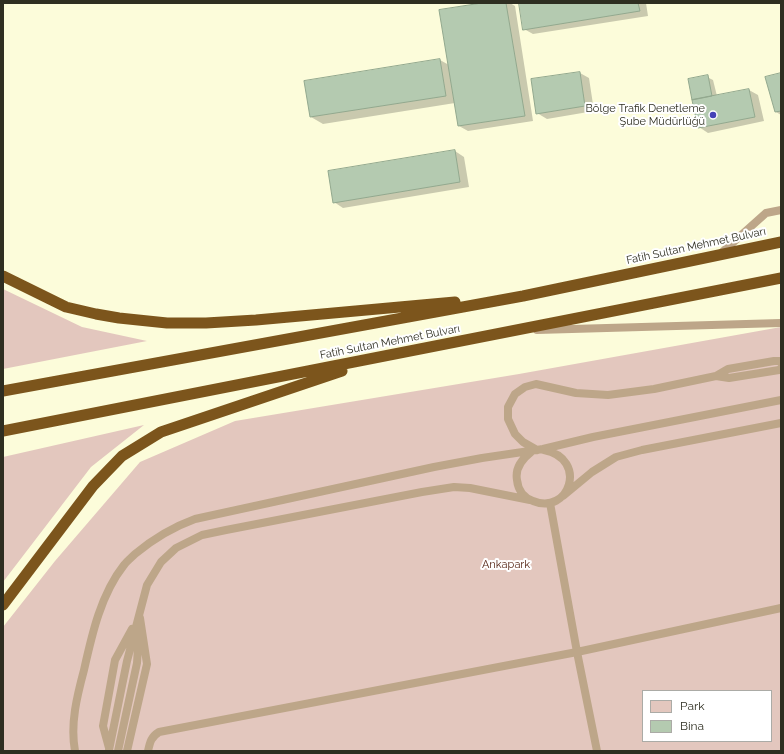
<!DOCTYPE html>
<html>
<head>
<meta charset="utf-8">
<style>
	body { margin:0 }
	#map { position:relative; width:784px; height:754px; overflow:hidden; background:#fcfcda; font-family:Raleway,sans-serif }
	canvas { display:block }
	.frame { position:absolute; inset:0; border:4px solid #2e2e21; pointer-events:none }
	.legend { position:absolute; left:642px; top:690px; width:130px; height:52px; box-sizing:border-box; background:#fff; border:1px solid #ababa6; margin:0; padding:5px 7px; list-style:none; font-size:12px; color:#2e2e21 }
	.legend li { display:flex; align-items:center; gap:8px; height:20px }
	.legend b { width:20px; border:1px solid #ababa6 }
</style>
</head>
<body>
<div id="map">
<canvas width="784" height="754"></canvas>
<div class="frame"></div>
<ul class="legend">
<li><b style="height:11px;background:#e3c7be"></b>Park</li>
<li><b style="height:11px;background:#b4cab0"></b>Bina</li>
</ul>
</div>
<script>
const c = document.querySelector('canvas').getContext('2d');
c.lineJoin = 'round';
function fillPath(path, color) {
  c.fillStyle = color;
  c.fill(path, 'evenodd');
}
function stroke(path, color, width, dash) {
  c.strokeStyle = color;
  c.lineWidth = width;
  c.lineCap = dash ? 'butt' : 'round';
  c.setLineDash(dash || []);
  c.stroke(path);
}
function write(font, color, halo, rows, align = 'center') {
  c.font = font + ' Raleway,sans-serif';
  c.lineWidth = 4;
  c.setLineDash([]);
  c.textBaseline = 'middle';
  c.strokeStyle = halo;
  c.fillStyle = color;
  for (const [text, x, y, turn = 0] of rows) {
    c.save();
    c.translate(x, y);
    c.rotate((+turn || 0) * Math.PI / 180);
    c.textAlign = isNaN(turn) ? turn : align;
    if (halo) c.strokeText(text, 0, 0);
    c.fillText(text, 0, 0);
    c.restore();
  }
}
fillPath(new Path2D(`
	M3,289L82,327L147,341L3,369Z
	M781,327V751H3V627L55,561L140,462L235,421L519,374ZM643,691H771V741H643Z
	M144,425L91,467L3,582V457Z`), '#e3c7be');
fillPath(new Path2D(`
	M488,3H510L515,6L533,121L468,131L459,126L455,103L323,124L311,117L440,60L449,65Z
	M520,3H646L648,16L533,34L524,29Z
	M580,73L589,78L594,111L547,119L537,113Z
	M781,74V115L776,112Z
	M707,77L713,80L717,96L749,90L758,95L764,121L708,133L699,127L689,80Z
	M455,151L464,157L469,187L343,208L334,202Z`), '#0003');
const building = new Path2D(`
	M482,3H506L525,116L458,126L439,10Z
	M519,3H638L640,11L523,30Z
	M440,59L446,96L310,117L304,81Z
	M580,72L585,106L536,114L531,79Z
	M781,73V111L775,112L765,77Z
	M708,75L712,96L692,100L688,79Z
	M749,89L755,117L698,128L692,100Z
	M455,150L460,182L333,203L328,171Z`);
fillPath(building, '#b4cab0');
stroke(building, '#92a88e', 1);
stroke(new Path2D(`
	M719,255L766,213L781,210
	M537,330L781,323
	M716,376L729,378L779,370L781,368
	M537,450L523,442L515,434L508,419V407L515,394L525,387L536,384L576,393L608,395L654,389L716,376L728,369L774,361H781
	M531,452C522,459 515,469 517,480C518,490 524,498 533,501C569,516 589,459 544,450
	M563,496L592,472L616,457L642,450L781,423
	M550,503L577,652L597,751
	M109,748L103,726L115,660L132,629
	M109,750L127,661L147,585L161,562L176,548L202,535L226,530L422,492L454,487L470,488L530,500
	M75,751C70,724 77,696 84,670C92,634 101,594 124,565C127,561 131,558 135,554C153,539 173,527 195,519L434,467L482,458L543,449L593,437L781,400
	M118,751L137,663L139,633
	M127,751L147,664L140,618
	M148,751C150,742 151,737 159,732L577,652L781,608`), '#bda689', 8);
stroke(new Path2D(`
	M3,276L66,307L96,314L119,318L167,323H206L256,320L455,302
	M3,391L523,296L781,242
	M3,431L781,278
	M3,605L93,486L122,456L161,432L342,371`), '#7c551c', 11);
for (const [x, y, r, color] of [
	[713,115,4,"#4542b7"]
]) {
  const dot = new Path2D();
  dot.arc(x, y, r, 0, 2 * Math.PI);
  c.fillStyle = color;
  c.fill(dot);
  stroke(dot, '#fff', 1.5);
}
write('11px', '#2e2e21', '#fff', [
	["Bölge Trafik Denetleme",705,109],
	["Şube Müdürlüğü",705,122]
], 'right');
write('11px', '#2e2e21', '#fff', [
	["Fatih Sultan Mehmet Bulvarı",696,246,-12],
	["Fatih Sultan Mehmet Bulvarı",390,342,-11]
]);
write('11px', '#572717', '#fff', [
	["Ankapark",506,565]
]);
</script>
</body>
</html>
